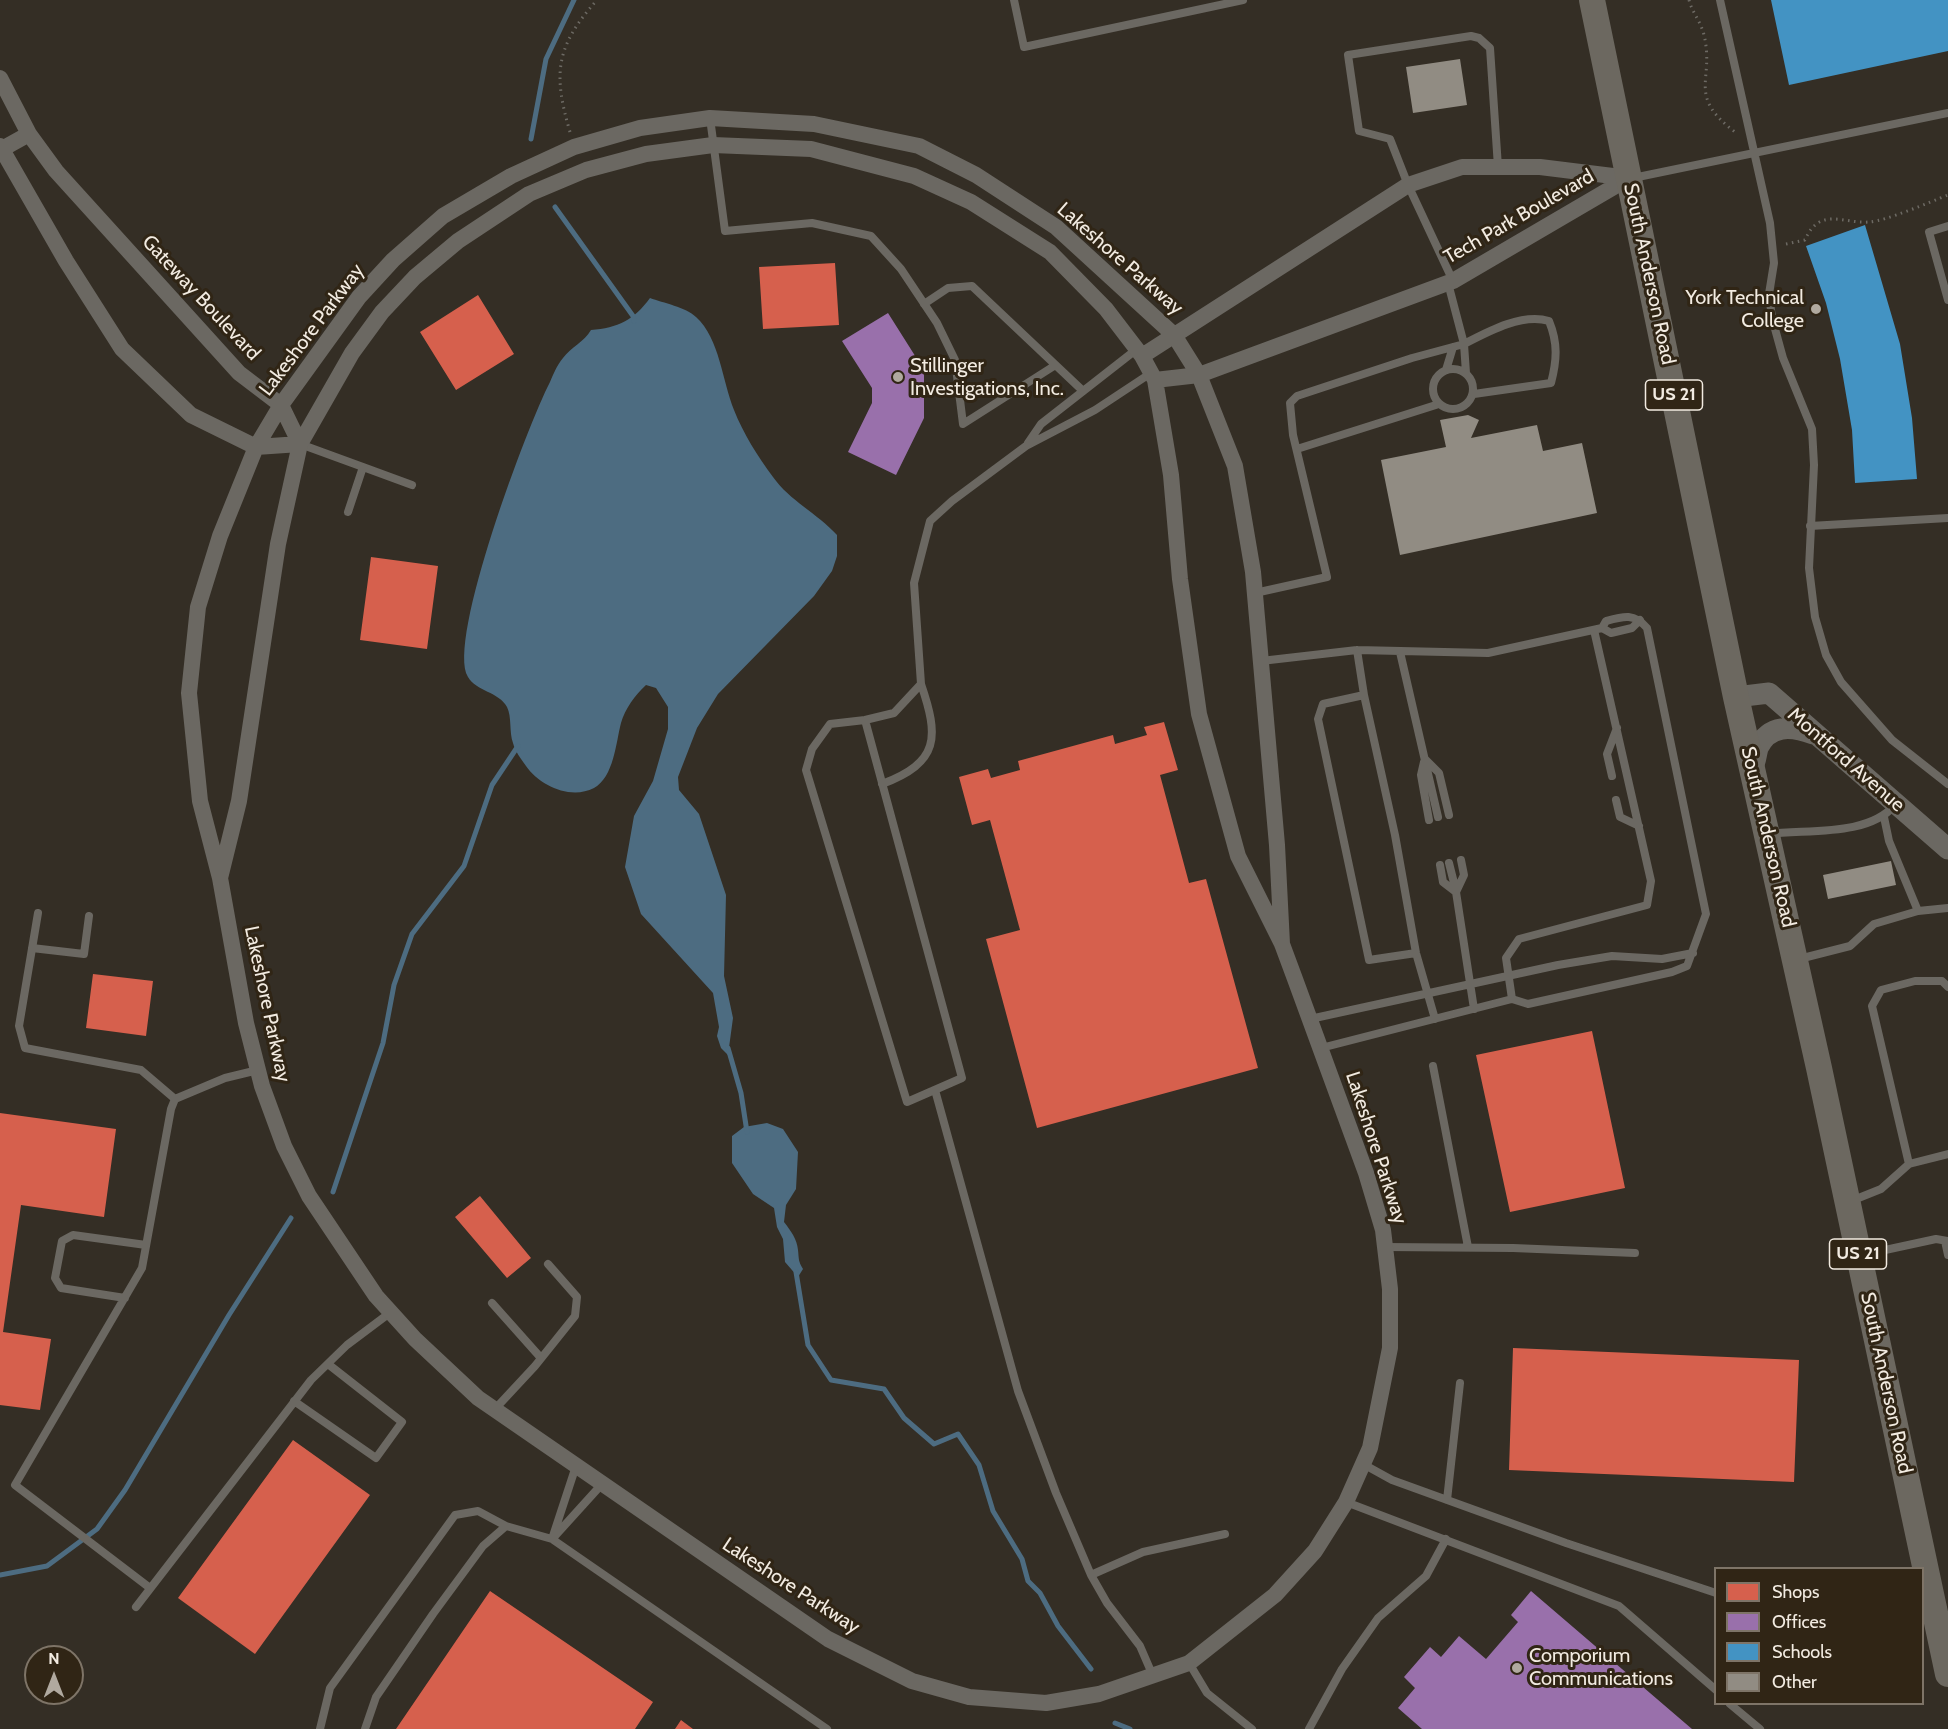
<!DOCTYPE html>
<html>
<head>
<meta charset="utf-8">
<style>
	body { margin:0 }
	#map { position:relative; width:1948px; height:1729px; overflow:hidden; background:#342e25; font-family:Cabin,sans-serif }
	canvas { display:block }
	.legend { position:absolute; left:1714px; top:1567px; width:210px; height:138px; box-sizing:border-box; background:#302515; border:2px solid #7e7467; margin:0; padding:8px 10px; list-style:none; font-size:18px; color:#f2ebe1 }
	.legend li { display:flex; align-items:center; gap:12px; height:30px }
	.legend b { width:30px; border:2px solid #7e7467 }
	.north { position:absolute; left:24px; top:1645px; width:60px; height:60px; box-sizing:border-box; background:#302515; border:2px solid #7e7467; border-radius:50%; rotate:0deg; font-size:16px; font-weight:700; line-height:24px; text-align:center; color:#f2ebe1 }
	.north::after { content:''; display:block; margin:auto; width:21px; height:27px; background:#b0a99f; clip-path:polygon(50% 0,100% 100%,50% 72%,0 100%) }
</style>
</head>
<body>
<div id="map">
<canvas width="1948" height="1729"></canvas>
<ul class="legend">
<li><b style="height:16px;background:#d6604d"></b>Shops</li>
<li><b style="height:16px;background:#9970ab"></b>Offices</li>
<li><b style="height:16px;background:#4393c3"></b>Schools</li>
<li><b style="height:16px;background:#918c83"></b>Other</li>
</ul>
<div class="north">N</div>
</div>
<script>
const c = document.querySelector('canvas').getContext('2d');
c.lineJoin = 'round';
function fillPath(path, color) {
  c.fillStyle = color;
  c.fill(path, 'evenodd');
}
function stroke(path, color, width, dash) {
  c.strokeStyle = color;
  c.lineWidth = width;
  c.lineCap = dash ? 'butt' : 'round';
  c.setLineDash(dash || []);
  c.stroke(path);
}
function write(font, color, halo, rows, align = 'center') {
  c.font = font + ' Cabin,sans-serif';
  c.lineWidth = 6;
  c.setLineDash([]);
  c.textBaseline = 'middle';
  c.strokeStyle = halo;
  c.fillStyle = color;
  for (const [text, x, y, turn = 0] of rows) {
    c.save();
    c.translate(x, y);
    c.rotate((+turn || 0) * Math.PI / 180);
    c.textAlign = isNaN(turn) ? turn : align;
    if (halo) c.strokeText(text, 0, 0);
    c.fillText(text, 0, 0);
    c.restore();
  }
}
fillPath(new Path2D(`
	M650,298C663,303 686,307 696,317C720,339 722,381 734,410C743,433 758,457 773,477C790,501 817,513 837,535V556L832,571L814,596L718,694L697,728L678,777L679,790L699,814L726,895L724,976L733,1018L728,1055L721,1048L717,1036L719,1027L713,993L641,914L625,867L634,816L653,781L668,729V707L656,688L646,685C635,695 625,709 621,723C616,742 614,777 594,788C571,800 540,786 526,766C521,759 515,751 513,743C509,732 512,717 507,707C499,692 476,691 468,677C446,641 528,424 550,382C553,375 557,365 563,358C571,347 584,342 591,330C618,328 634,320 650,298Z
	M767,1123L783,1129L798,1152L796,1189L786,1205L784,1222C791,1231 797,1239 798,1250C799,1259 798,1261 803,1269L798,1277L785,1262L783,1239L777,1227L774,1208L753,1194L732,1163V1136L744,1127Z`), '#4d6c81');
fillPath(new Path2D(`
	M835,263L839,325L763,329L759,267Z
	M478,295L514,354L456,390L420,332Z
	M371,557L438,566L427,649L360,640Z
	M1164,722L1178,770L1160,775L1189,883L1206,879L1258,1068L1037,1128L986,939L1020,930L990,820L972,825L959,777L988,769L991,778L1020,770L1018,761L1113,735L1115,744L1147,735L1144,727Z
	M93,974L153,981L146,1036L86,1028Z
	M1592,1031L1625,1188L1510,1212L1476,1055Z
	M0,1113L116,1129L104,1217L21,1205L3,1332L51,1339L40,1410L0,1405Z
	M480,1196L531,1258L507,1278L455,1217Z
	M1513,1348L1799,1360L1794,1482L1509,1470Z
	M293,1440L370,1495L255,1654L178,1598Z
	M490,1591L653,1702L635,1729H396Z
	M681,1720L693,1729H675Z`), '#d6604d');
fillPath(new Path2D(`
	M888,313L924,370V418L896,475L848,452L872,403V388L842,341Z
	M1531,1591L1692,1729H1422L1398,1708L1415,1688L1404,1677L1430,1647L1441,1657L1459,1636L1486,1659L1518,1622L1511,1615Z`), '#9970ab');
fillPath(new Path2D(`
	M1771,0H1948V51L1789,85Z
	M1865,225L1900,344L1912,418L1917,479L1855,483L1852,430L1840,359L1826,303L1806,246Z`), '#4393c3');
stroke(new Path2D(`
	M531,139L546,59L574,0
	M555,207L633,316L634,321
	M728,1048L741,1093L747,1132
	M333,1192L383,1043L394,985L412,934L464,866L492,785L518,746
	M796,1272L808,1345L831,1380L884,1389L904,1418L934,1444L958,1434L979,1465L993,1511L1022,1559L1028,1581L1040,1593L1058,1626L1091,1669
	M0,1575L47,1566L97,1529L125,1490L229,1315L291,1218
	M1115,1723L1130,1729`), '#4d6c81', 5);
fillPath(new Path2D(`
	M1460,59L1467,105L1413,113L1406,67Z
	M1468,415L1479,420L1471,438L1537,425L1543,451L1582,443L1597,513L1400,555L1381,460L1446,447L1440,420Z
	M1891,861L1896,885L1828,899L1823,875Z`), '#918c83');
stroke(new Path2D(`
	M1689,0C1692,12 1701,22 1704,35C1715,81 1686,95 1735,132
	M570,132C553,74 555,47 597,0
	M1786,244L1805,240C1820,206 1843,224 1869,222C1886,221 1930,202 1948,195`), '#6d6a64', 3, [1.5, 4.5]);
stroke(new Path2D(`
	M1014,0L1024,47L1243,0
	M1720,0L1770,223L1774,263L1769,294L1772,318L1783,358L1812,429L1814,465L1809,568L1815,617L1826,655L1841,682L1892,740L1948,784
	M710,118L725,231L812,223L871,236L901,269L937,323L955,360L963,424L1054,366
	M1633,178L1948,113
	M1948,226L1929,232L1948,300
	M1453,281L1408,185L1390,139L1359,131L1348,55L1471,36L1479,38L1490,48L1498,167
	M924,304L948,288L972,286L1082,390
	M1433 389a20 20 0 1 1 40 0a20 20 0 1 1-40 0Z
	M1446,370L1453,347
	M1466,373L1464,344C1489,331 1522,313 1549,321C1558,343 1557,360 1551,383L1474,394
	M1028,443L1041,424L1137,349
	M300,444L363,467L348,512
	M1297,449L1439,404
	M363,467L412,485
	M1810,526L1948,518
	M1255,593L1327,577L1293,435L1290,403L1297,396L1412,358L1464,344L1448,283
	M1357,650L1364,695
	M1400,652L1438,817
	M1261,661L1357,650L1488,653L1602,628L1611,633L1632,628L1640,620
	M865,720L830,724L812,749L806,770L907,1102L962,1078L865,720L894,713L921,684L914,583L930,521L952,501L1026,446L1095,410L1151,373
	M1425,759L1439,773L1449,815
	M1424,762L1421,775L1429,820
	M1612,776L1607,754L1617,728
	M882,784C940,762 939,737 921,684
	M1616,800L1620,817L1639,826
	M1884,817L1889,841L1918,911L1948,908
	M1769,834C1808,829 1867,837 1895,805
	M1449,863L1456,891
	M1440,865L1443,882L1456,892L1474,1009
	M1456,892L1464,875L1461,860
	M38,913L19,1026L25,1048L141,1070L175,1099
	M32,948L84,954L89,916
	M1416,953L1369,960L1318,719L1323,704L1364,695L1395,835L1416,953L1435,1019
	M1799,959L1850,946L1874,924L1918,911
	M1512,999L1506,958L1519,939L1647,905L1651,881L1594,630
	M1310,1019L1558,965L1612,956L1662,959L1693,953
	M1321,1048L1512,999L1528,1004L1672,972L1687,966L1706,914L1647,628C1634,613 1624,616 1606,621L1602,628
	M1433,1066L1468,1247
	M935,1090L1018,1391L1056,1493L1091,1575L1107,1603L1140,1646L1153,1676
	M1909,1164L1872,1006L1881,990L1915,981H1942L1948,987
	M1851,1201L1881,1189L1909,1164L1948,1154
	M1945,1241L1948,1255
	M1385,1247L1513,1248L1635,1253
	M1862,1255L1936,1239L1948,1241
	M125,1298L61,1288L55,1278L62,1241L73,1235L146,1245
	M492,1303L541,1358
	M294,1401L376,1458L402,1422L328,1364
	M495,1409L535,1366L575,1316L577,1297L548,1264
	M1363,1464L1392,1480L1566,1543L1716,1593
	M1447,1500L1460,1383
	M1346,1502L1619,1606L1716,1690
	M554,1537L602,1484
	M552,1539L576,1466
	M1091,1575L1143,1552L1225,1534
	M150,1588L15,1485L142,1268L171,1109L175,1099L225,1078L258,1070
	M136,1607L311,1380L347,1345L391,1312
	M1189,1663L1207,1693L1252,1729
	M1730,1704L1760,1729
	M320,1729L330,1688L455,1515L478,1511L506,1526L552,1539L827,1729
	M365,1729L376,1697L433,1614L483,1546L506,1526
	M1309,1729L1342,1669L1378,1618L1426,1576L1446,1539`), '#6b6862', 8);
stroke(new Path2D(`
	M0,78L29,134L56,171L239,373L281,405L300,444
	M0,146L66,261L122,349L191,415L256,447L300,444
	M2,149L29,134
	M1142,356L1408,185L1462,167H1540L1629,178
	M1155,380L1199,375L1453,281L1629,178
	M220,878L239,801L278,544L300,444L352,353L382,312L415,277L458,241L529,194L586,170L646,154L713,145L811,149L914,176L971,202L1050,252L1106,309L1142,356L1155,380L1171,475L1180,579L1199,714L1238,856L1282,944L1295,979L1366,1173L1383,1230L1390,1289V1348L1370,1448L1346,1502L1315,1551L1275,1595L1189,1663L1099,1694L1046,1703L969,1697L912,1681L828,1639L478,1398L415,1339L376,1296L309,1196L284,1146L262,1086L246,1023L220,878L200,801L189,693L198,607L220,536L256,447L281,405L359,297L393,260L443,216L511,176L574,147L640,128L710,118L814,124L919,146L976,175L1056,227L1174,335L1199,375L1235,466L1253,572L1277,845L1282,944`), '#6b6862', 16);
stroke(new Path2D(`
	M1736,697L1769,693L1948,849
	M1753,766C1756,762 1756,755 1758,748C1769,724 1792,726 1813,734`), '#6b6862', 21);
stroke(new Path2D(`
	M1592,0L1736,697L1819,1068L1948,1674`), '#6c6860', 26);
for (const [x, y, r, color] of [
	[1816,309,6,"#b0a99f"],
	[898,377,6,"#b0a99f"],
	[1517,1668,6,"#b0a99f"]
]) {
  const dot = new Path2D();
  dot.arc(x, y, r, 0, 2 * Math.PI);
  c.fillStyle = color;
  c.fill(dot);
  stroke(dot, '#302515', 2);
}
for (const [x, y, w] of [
	[1674,395,57],
	[1858,1254,57]
]) {
  const box = new Path2D();
  box.roundRect(x - w / 2, y - 15, w, 30, 4.5);
  c.fillStyle = '#302515';
  c.fill(box);
  stroke(box, '#f2ebe1', 1.5);
}
write('bold 18px', '#f2ebe1', null, [
	["US 21",1674,395],
	["US 21",1858,1254]
]);
write('20px', '#f2ebe1', '#302515', [
	["Tech Park Boulevard",1519,217,-30],
	["Lakeshore Parkway",1120,259,41],
	["South Anderson Road",1649,274,78],
	["Gateway Boulevard",201,298,47],
	["Lakeshore Parkway",312,330,-53],
	["Montford Avenue",1846,760,41],
	["South Anderson Road",1768,837,77],
	["Lakeshore Parkway",267,1004,78],
	["Lakeshore Parkway",1376,1148,72],
	["South Anderson Road",1886,1383,78],
	["Lakeshore Parkway",791,1586,33]
]);
write('20px', '#f2ebe1', '#302515', [
	["York Technical",1804,298,"right"],
	["College",1804,321,"right"],
	["Stillinger",910,366],
	["Investigations, Inc.",910,389],
	["Comporium",1529,1656],
	["Communications",1529,1679]
], 'left');
</script>
</body>
</html>
